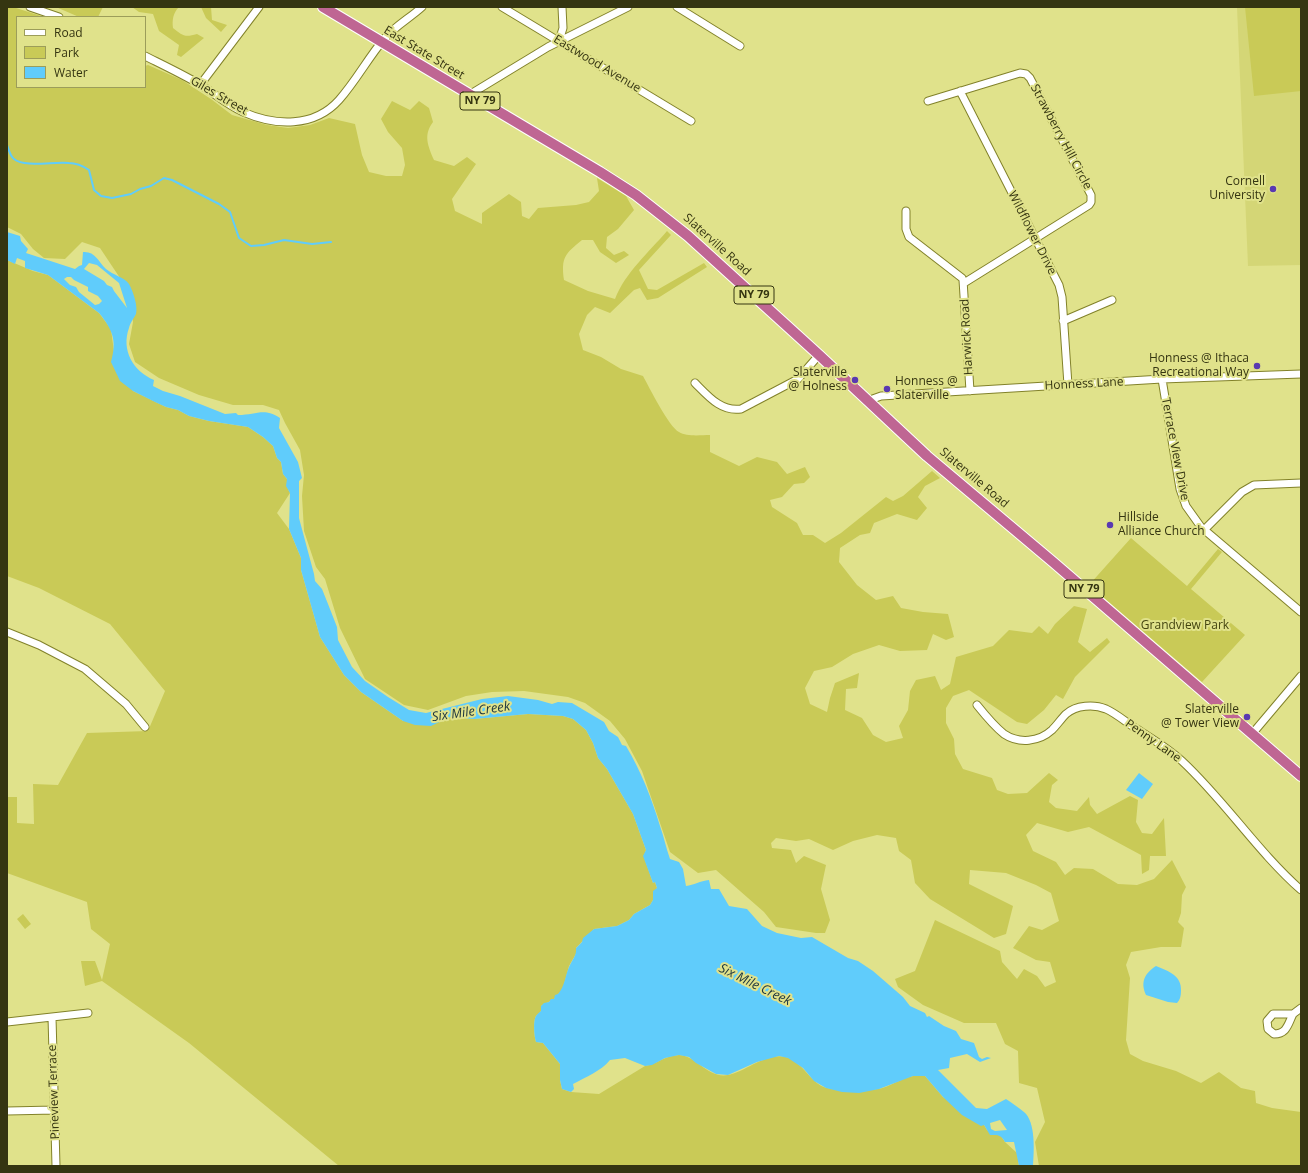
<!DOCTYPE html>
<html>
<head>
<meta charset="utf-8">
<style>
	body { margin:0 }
	#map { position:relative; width:1308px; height:1173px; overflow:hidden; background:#e0e28b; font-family:"Open Sans",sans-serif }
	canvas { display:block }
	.frame { position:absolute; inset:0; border:8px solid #353511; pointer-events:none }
	.legend { position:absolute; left:16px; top:16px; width:130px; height:72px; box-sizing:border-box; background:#e0e28b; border:1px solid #9c9d5a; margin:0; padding:5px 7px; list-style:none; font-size:12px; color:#353511 }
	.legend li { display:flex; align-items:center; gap:8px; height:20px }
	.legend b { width:20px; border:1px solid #9c9d5a }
</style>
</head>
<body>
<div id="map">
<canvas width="1308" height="1173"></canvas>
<div class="frame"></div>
<ul class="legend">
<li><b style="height:5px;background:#fff"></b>Road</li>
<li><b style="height:11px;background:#c9ca57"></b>Park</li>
<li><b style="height:11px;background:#60ccfb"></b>Water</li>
</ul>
</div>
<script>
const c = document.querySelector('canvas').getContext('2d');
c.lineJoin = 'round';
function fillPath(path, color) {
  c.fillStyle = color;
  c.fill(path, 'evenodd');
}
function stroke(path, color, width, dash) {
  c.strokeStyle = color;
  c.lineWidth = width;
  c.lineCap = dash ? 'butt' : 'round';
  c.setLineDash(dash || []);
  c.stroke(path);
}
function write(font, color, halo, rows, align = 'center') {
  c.font = font + ' "Open Sans",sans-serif';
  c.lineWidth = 4;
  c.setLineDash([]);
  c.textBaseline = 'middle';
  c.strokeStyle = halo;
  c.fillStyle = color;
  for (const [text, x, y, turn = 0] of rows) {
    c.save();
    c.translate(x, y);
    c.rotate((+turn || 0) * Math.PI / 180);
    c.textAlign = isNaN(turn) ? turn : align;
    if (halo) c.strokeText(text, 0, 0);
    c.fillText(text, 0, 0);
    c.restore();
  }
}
fillPath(new Path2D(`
	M1237,7H1301V265L1248,266Z`), '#d4d676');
fillPath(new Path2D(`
	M7,7H13L44,17H17V87H145V66L148,65L182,80L211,99L232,115L267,125L288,128L310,125L329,118L355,124L362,155L369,172L386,176H402L405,165L402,148L388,132L381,119L392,101L410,110L419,101L429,108L433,122C423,135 428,146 434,160L454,166L467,157L476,164L452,199L455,211L482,224V213L509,194L521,202L522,216L529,219L538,208L576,205L589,202L599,191L597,178L626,196L634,210L618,229L607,237L606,248L614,255L624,251L629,255L616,263L600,252L593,240H582C565,254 561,257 564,280L588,291L615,299C625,273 649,252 667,231L671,235L639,270L648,289L657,290L704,263L707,267L658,298L647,300L640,288L634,290L610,313L595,307L587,315L579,334L583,350L601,357L621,369L643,376C649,387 669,427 679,432C687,437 701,435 710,435V452L739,466L757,457L777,462L787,474L805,467L810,477L804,483L794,484L782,497L770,500L772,507L797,523L803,535H813L825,543L841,533L886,497L893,501L903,496L932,471L940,478L925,486L918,497L927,508L917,520L897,514L874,523L870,533L860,535L840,548L839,562L857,585L876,600L893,596L901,608L923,612L948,614L954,637L946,640L933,634L927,650L900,651L879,645L853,654L832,667L814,671L805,688L810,704L827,712L830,698L835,683L859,673L857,688L846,689L845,710L862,718L873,735L886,742L903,738L899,726L908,710L910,691L916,680L935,676L941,690L950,684L956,657L993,646L1009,630L1032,633L1039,626L1048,634L1055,624L1074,606L1087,609L1078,642L1090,652L1107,638L1110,642L1075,677L1063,699L1056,695L1044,710L1027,724L1017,722L969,690L953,696L946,708V723L954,739L955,754L963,769L992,778L997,790L1008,794L1027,793L1049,773L1058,780L1052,785L1049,802L1056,808L1077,811L1089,797L1090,805L1097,814L1130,796L1138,800L1136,822L1142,833L1152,834L1164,818L1166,856H1150L1149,870L1142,874L1141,855L1089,827L1068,832L1037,823L1026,835L1033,851L1056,862L1065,875L1074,868L1093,869L1118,884L1137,885L1154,879L1172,860L1186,887L1182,895L1181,913L1178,922L1184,928L1181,947H1161L1131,952L1126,965L1130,978L1126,1040L1130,1054L1143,1061L1176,1071L1201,1083L1219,1072L1241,1088L1255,1091L1256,1103L1272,1108L1301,1112V1166H1039L1035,1142L1045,1122L1037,1088L1019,1083L1018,1051L1005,1044L996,1023H964L923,1005L898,987L895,979L915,971L935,920L1000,951L1002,962L1017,979L1024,969L1037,976L1045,987L1056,982L1050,962L1036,960L1013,948L1029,926L1042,930L1059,921L1051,893L1036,885L1006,873L970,870L969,884L1013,906L1006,934L994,938L930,899L915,883L911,860L899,851L896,838L877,835L853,841L833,850L809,839L796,841L776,838L771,843L772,848L791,850L796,863L804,856L826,865L821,889L830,920L825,933H816L776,927L764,912L716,870L698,873L670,852L642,771L625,739L610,721L585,703L568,697L524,691L492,692L466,696L428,710L404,705L365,679L340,628L325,579L316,567L304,531L302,496L304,475L300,450L285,423L279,410L263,405H233L199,395L159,378L135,362L129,344L133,322L130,293L100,248L82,242L65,259L44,258L33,249L21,234L7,227Z
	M56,7H103L98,17H79Z
	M132,7H179C173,13 172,20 173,28C182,35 184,38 197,34L204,38L181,57L177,55L179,45L159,31L153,14L139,12Z
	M201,7H211L212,20L227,25L221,32L206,18Z
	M1245,7H1301V91L1254,96Z
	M7,260L33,271L48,275L99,313L111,329L114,352L133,391L166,407L178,410L189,416L209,421L248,427L263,437L273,446L277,458L281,462L283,474L287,479L288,489L290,493L277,513L289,529L301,558V570L320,637L344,675L361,692L403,721L450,717L474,719L528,714L563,716L573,719L586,730L593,743L598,758L607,769L633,814L646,850L644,857L653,883L655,882L657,888L653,900L650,905L634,914L629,920L617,926L594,929L576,948L577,952L569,966L563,989L554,999L541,1006V1011C540,1013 538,1014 536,1016C533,1021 534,1036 536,1042L543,1043L560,1064V1080L562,1089L571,1092L599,1094L645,1066C657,1064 666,1055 679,1055C696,1055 708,1079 728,1075C747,1071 766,1052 786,1057C803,1061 810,1084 827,1088C831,1089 837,1088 842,1088C854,1088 867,1090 878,1089C890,1087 901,1078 913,1076C917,1076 921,1076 925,1076L943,1097L984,1125L987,1130L1001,1136L1005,1142L1017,1153L1019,1166H339L189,1043L102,981L85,986L81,961H95L102,980L110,944L91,929L87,902L7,873V797H17V823L34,824L33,784L58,785L87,733L148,731L165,691L110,624L39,588L7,576Z
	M1131,538L1187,586L1218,549L1222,552L1191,589L1245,635L1202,682L1089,585Z
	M23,914L31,924L25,929L17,919Z`), '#c9ca57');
fillPath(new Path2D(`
	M7,232L20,236L21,241L28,249L26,253L75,269L79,266L82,265L83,252C95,251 98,261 106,269C113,275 124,277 129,284C133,291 138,306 136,314C134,318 130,323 129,328C121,350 133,371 154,380L153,386L163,391L180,396L225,414L236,413L238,415C256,415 264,407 280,418L279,428L298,462L302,478L299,481V518L314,574L315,581L322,589L328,604L337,627L338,640L352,667L365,681L388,697L409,710L426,713L482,699L508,696L538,700L552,704L558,702L572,703L604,722L609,731L618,737L622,745L626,746C641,771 652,799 660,826C664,837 666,848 670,859L679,862L683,869L686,886C694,885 700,881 709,880L711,889H719L729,906L747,909L762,926L777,933L801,938L812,937L848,958L858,961L873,971L903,997L910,1006L925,1013L927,1017L929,1016L944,1026L956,1031L961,1039L974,1043L979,1057L982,1059L987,1057L991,1058L980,1062L967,1054L950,1058L949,1068L938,1070L976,1108L987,1109L1006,1099C1012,1103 1018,1107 1024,1112C1036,1122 1034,1151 1033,1166H1019L1014,1142H1005C1001,1135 999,1135 990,1135L984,1125L981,1126L962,1115L943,1097L925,1076H913L879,1089L859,1093L842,1092L826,1088L814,1081L803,1068L788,1058L779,1056L757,1062L728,1075L716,1074L696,1063L689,1057L679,1055L665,1058L652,1065L645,1066L625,1058L610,1060C601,1071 586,1077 573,1084L574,1089L571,1092L562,1089L560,1080V1064L543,1043L536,1042C534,1036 533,1020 536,1016C537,1014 539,1013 541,1011V1006L544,1003L549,1002L551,999H554L555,995L558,994C565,986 565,976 569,967C572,960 577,955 576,948L582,942L583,938L594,929L617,926L629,920L634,914L650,905L653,900V891L657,888L655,882L653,883L643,856L646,850L633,814L607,769L598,758L593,743L586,730L573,719L563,716L528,714L474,719L450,717L431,726L415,725L403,721L361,692L344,675L320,637L301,570V558L289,529L290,493L286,486L287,479L283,474L281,462L277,458L273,446L263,437L248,427L209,421L189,416L178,410L166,407L155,402L133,391L120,381L111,362C117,341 113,330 99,313L48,275L25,268V261L17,258L15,264L7,260ZM89,263L97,265L119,283L127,308L114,291L112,287L107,285L104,281L84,269ZM67,277H71L74,280L88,287V291L98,296L102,301L99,304L95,305L79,292L76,287L70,285L64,279ZM1000,1120L1007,1130L995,1131L991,1129L990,1123Z
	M1139,773L1153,784L1142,799L1126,790Z
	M1156,966C1169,971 1182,976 1181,991C1181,996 1180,1000 1177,1003L1168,1002L1146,995C1140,982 1145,973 1156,966Z`), '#60ccfb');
stroke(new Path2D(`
	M7,145C9,150 10,156 14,159C25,168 55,161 69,163C77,163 83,166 89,170L94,190L101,196L112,198L131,194L140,189L151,186L164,178L172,180L219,204L230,212L239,238L251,246L264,245L284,240L312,244L331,242`), '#60ccfb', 2);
const minor = new Path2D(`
	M30,7L59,17
	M502,7L691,121
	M677,7L740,46
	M559,41L563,28L562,7
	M145,56C163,65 182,74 199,84C214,93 227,105 243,112C275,126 314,128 339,100C356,81 368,58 384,39C395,26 410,18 422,7
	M200,85L259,7
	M960,91L1059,285L1062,297L1068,385
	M469,95L548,47L628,7
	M928,101L1020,73L1026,74L1030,78L1091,195V202L1089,205L964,283
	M906,211V229L909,237L962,278L963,280L970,391
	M1063,321L1112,300
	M1162,379L1180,489L1186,506L1201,527L1301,612
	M695,383C708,396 721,412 741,409L798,379L819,355
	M867,401L881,396L1162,379L1301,374
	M1204,530L1242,492L1254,485L1301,483
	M7,632L39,645L85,669L126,704L145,727
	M977,705C985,715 994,726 1004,734C1019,744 1039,742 1052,730C1057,725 1061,719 1066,714C1076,705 1094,704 1106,709C1117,714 1127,723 1137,729C1152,739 1168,748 1182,761C1225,801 1257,851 1301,890
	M1252,734L1301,676
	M1273,1014H1293C1288,1024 1287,1034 1274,1034L1268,1029L1267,1021Z
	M1293,1014L1301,1008
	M52,1017L56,1166
	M7,1022L88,1013
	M7,1111L55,1110`);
const highway = new Path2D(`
	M323,7L600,172L636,195L688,236L819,355L927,456L1053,562L1301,776`);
stroke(minor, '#82822a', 9);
stroke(highway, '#fff', 12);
stroke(minor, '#fff', 7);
stroke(highway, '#bf6693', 10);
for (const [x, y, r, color] of [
	[1273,189,4,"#5939b1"],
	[1257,366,4,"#5939b1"],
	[855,380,4,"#5939b1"],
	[887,389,4,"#5939b1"],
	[1110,525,4,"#5939b1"],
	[1247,717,4,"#5939b1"]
]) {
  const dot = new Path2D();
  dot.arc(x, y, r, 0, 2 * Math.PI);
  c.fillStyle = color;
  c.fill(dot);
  stroke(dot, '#e0e28b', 1.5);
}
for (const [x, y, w] of [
	[480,101,40],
	[754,295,40],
	[1084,589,40]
]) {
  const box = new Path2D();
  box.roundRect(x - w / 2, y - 9, w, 18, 3);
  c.fillStyle = '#e0e28b';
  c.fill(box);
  stroke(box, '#353511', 1);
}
write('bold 11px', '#353511', null, [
	["NY 79",480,101],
	["NY 79",754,295],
	["NY 79",1084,589]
]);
write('12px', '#353511', '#e0e28b', [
	["East State Street",424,53,31],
	["Eastwood Avenue",597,64,31],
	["Giles Street",219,96,30],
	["Strawberry Hill Circle",1061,137,62],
	["Wildflower Drive",1032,233,63],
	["Slaterville Road",717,245,42],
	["Harwick Road",967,337,-93],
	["Honness Lane",1084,384,-3],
	["Terrace View Drive",1175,449,79],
	["Slaterville Road",974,478,40],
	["Penny Lane",1153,741,35],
	["Pineview Terrace",54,1092,-92]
]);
write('12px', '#353511', '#e0e28b', [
	["Cornell",1265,182],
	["University",1265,196],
	["Honness @ Ithaca",1249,359],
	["Recreational Way",1249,373],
	["Slaterville",847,373],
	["@ Holness",847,387],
	["Honness @",895,382,"left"],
	["Slaterville",895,396,"left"],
	["Hillside",1118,518,"left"],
	["Alliance Church",1118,532,"left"],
	["Slaterville",1239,710],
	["@ Tower View",1239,724]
], 'right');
write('12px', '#454510', '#e0e28b', [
	["Grandview Park",1185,626]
]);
write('italic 13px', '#1b333e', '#e0e28b', [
	["Six Mile Creek",471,712,-8],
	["Six Mile Creek",755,985,26]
]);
</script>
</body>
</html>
